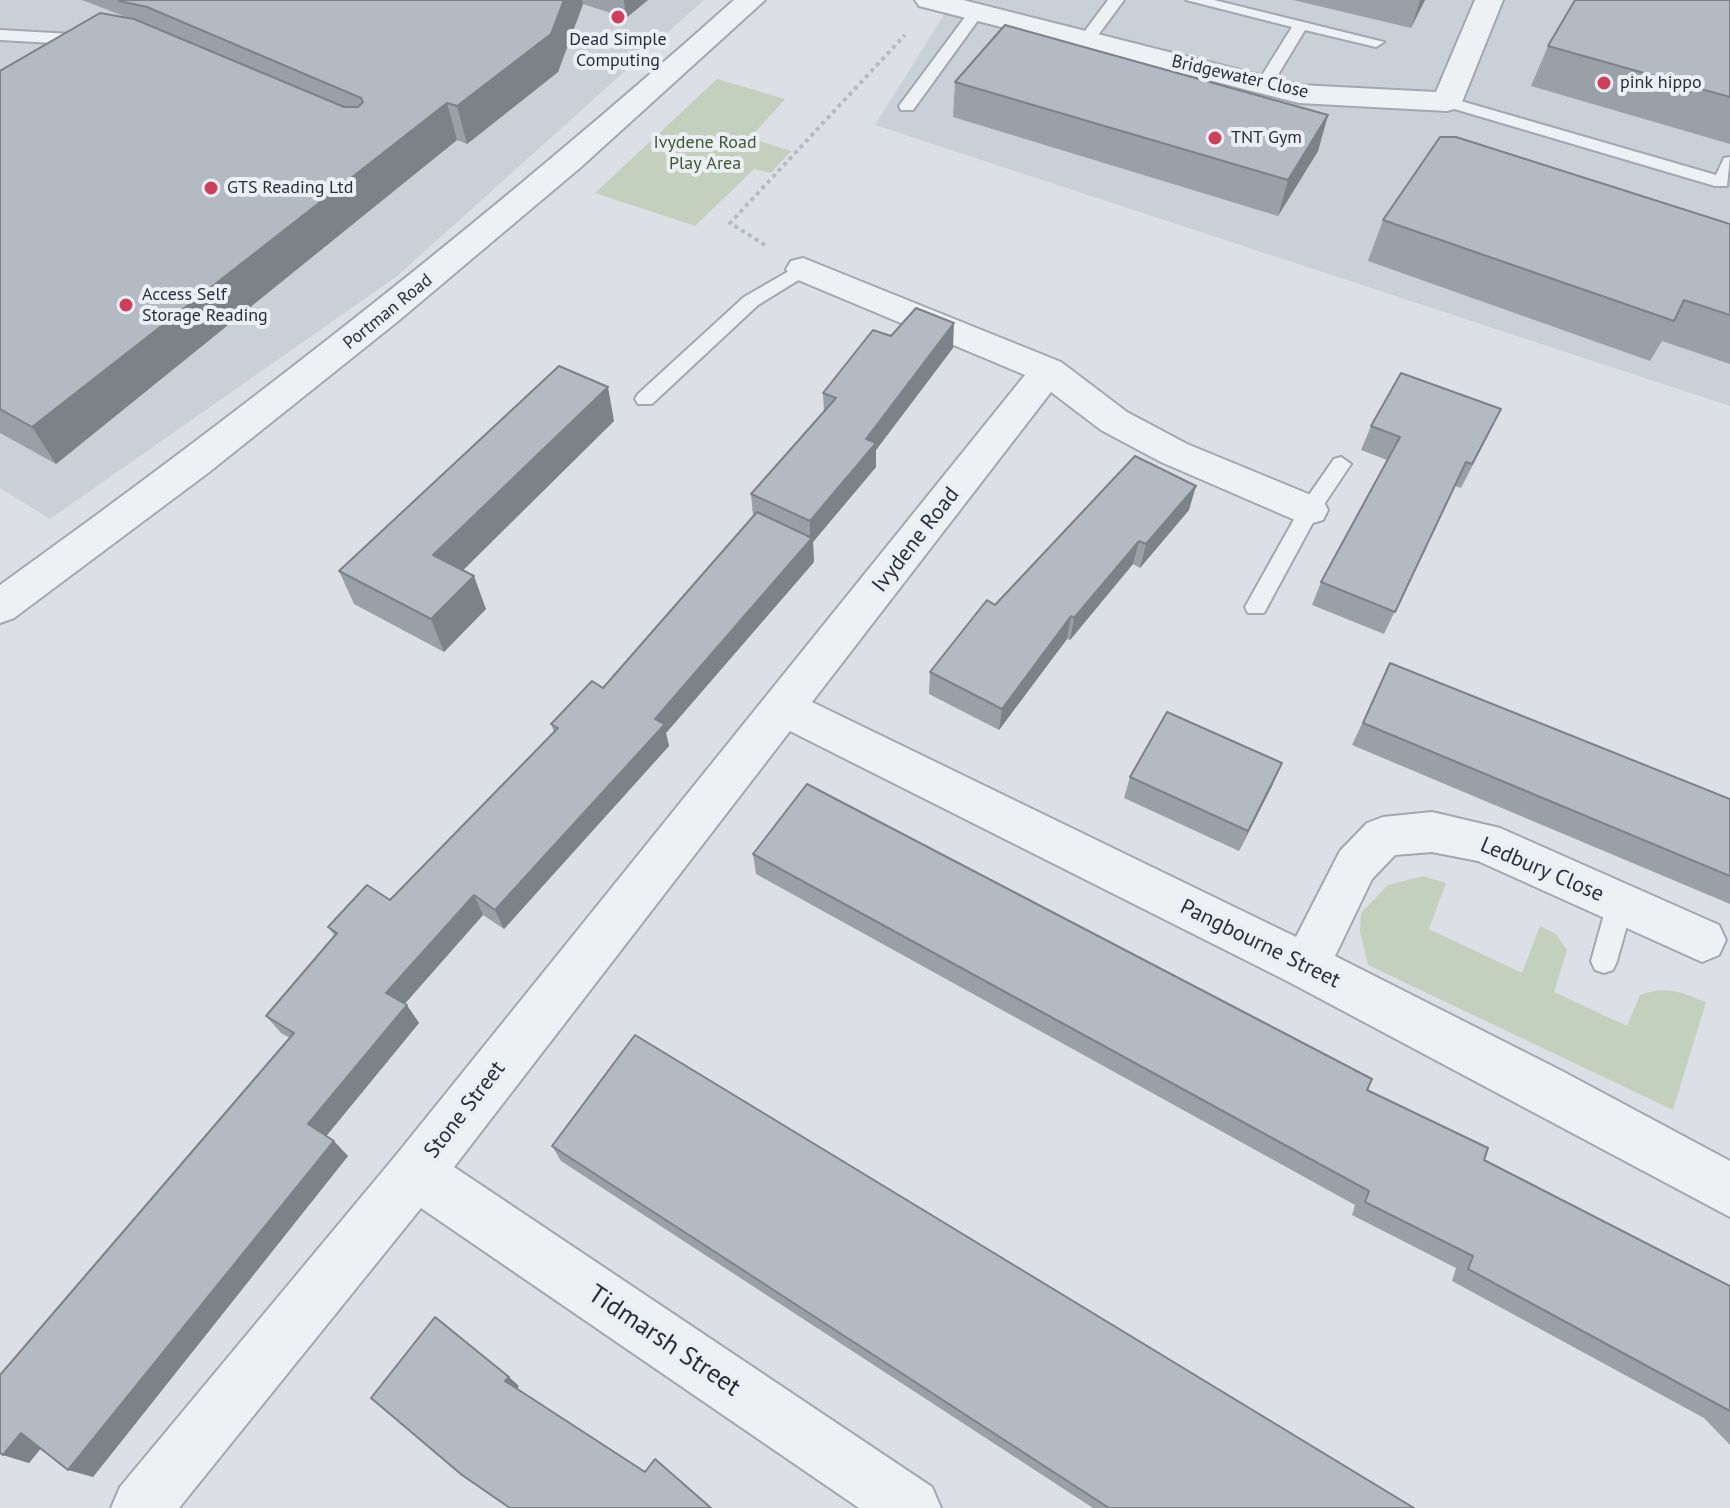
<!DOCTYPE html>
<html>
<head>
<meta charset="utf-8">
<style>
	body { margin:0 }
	canvas { display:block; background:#dce0e6 }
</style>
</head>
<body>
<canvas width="1730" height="1508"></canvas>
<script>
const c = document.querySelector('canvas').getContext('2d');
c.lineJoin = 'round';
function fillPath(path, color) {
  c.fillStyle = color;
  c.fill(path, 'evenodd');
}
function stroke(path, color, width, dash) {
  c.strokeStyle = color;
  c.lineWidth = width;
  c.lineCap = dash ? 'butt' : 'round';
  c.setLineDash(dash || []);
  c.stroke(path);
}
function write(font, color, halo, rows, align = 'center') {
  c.font = font + ' "PT Sans",sans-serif';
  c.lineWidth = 8;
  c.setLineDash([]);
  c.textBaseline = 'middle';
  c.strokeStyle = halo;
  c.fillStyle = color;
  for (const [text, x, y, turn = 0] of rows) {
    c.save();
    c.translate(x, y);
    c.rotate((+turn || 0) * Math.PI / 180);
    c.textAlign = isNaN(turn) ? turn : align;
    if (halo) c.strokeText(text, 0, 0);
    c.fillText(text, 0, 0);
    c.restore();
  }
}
fillPath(new Path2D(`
	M0,0H704L396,277L50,519L0,488Z
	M953,0H1730V406L875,125Z`), '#cad0d8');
fillPath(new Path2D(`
	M717,79L785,99L750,138L791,151L771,173L754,169L695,226L595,193Z
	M1423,876L1446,883L1429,929L1522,973L1540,926L1556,934L1567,950L1554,992L1627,1026L1640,995C1665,985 1682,992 1706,1002L1673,1110L1368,965L1360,932L1361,913L1388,885Z`), '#c3d0bd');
const service = new Path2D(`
	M1108,0H1124L1093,42H1081L1079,39Z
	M1186,0H1214L1384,42L1376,47L1305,30L1270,88L1264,90L1256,85L1292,27Z
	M971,9L984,12L913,110H901L899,106Z
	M0,30L89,35L97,40L89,45L0,40Z
	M1447,97L1716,175L1724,158L1730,157L1727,186H1715L1441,105V99Z
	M803,263L810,265V273L758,305L652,404H638L635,399L638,394L744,297Z
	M1341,457L1351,464L1317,515L1264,613H1248L1245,607L1302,505L1334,459Z
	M1620,893L1629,896L1633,904L1617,961L1613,970L1604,973L1595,970L1591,961L1607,904L1611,896Z`);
const minor = new Path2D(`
	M915,0H963L1299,85L1436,92L1475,0H1503L1462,102L1458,108L1447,111L1299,103L919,6Z
	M803,258L1061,362L1127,412L1187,444L1323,500L1328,510L1323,520L1309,524L1295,520L1161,462L1101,430L1051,392L812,702L1296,937L1340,851L1367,823L1383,817L1432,812L1500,828L1719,925L1726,940L1719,955L1702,962L1478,861L1432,852L1395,855L1372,879L1335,956L1562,1071L1730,1161V1217L1289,982L790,731L454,1167L932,1487L941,1508H859L421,1208L179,1508H111L120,1487L397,1154L1025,375L791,277L786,269L791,261Z`);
const tertiary = new Path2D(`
	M734,0H765L581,167L397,322L208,473L14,618L0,623V585C255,402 500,209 734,0Z`);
stroke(service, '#a2a7b0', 4);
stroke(minor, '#a2a7b0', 4);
stroke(tertiary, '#a2a7b0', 4);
stroke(new Path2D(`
	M765,245L730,223L905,35`), '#b6bbc0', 4, [4, 4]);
fillPath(service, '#eef1f4');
fillPath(minor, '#eef1f4');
fillPath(tertiary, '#eef1f4');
fillPath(new Path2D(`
	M82,0H648L626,18L583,4L558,72L467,144L457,140L56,464L0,433V71L127,18L126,17Z
	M1293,0H1425L1411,28Z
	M1730,0V144L1531,86L1548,46Z
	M955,82L1328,115L1318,151L1278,216L953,117Z
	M1383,220L1730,224V364L1662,341L1650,361L1368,261Z
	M891,336L953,348L876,450V467L813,542L814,562L666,733L669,746L504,929L483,915L405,1004L419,1023L326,1136L348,1156L93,1477L41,1448L29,1463L3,1455L290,1038L281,1033L266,1016L335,936L328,927L390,900L554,732L551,724L603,688L753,516L751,494L824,412L823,393Z
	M614,421L463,570L486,609L444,652L354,604L339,571Z
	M1371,426L1489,434L1461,488L1455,486L1384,634L1312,605L1321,582L1387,460L1361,450Z
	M1189,510L1140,568L1133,564L1070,640L1067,639L999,730L929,694L930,672L995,605Z
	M1390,663L1730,799V904L1352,745Z
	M1130,777L1273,784L1239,851L1124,798Z
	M753,854L1367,1090L1484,1160L1730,1286V1445L1704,1418L1452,1281L1456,1268L1352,1215L1355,1205L756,874Z
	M552,1146L1414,1508H1093L561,1161Z`), '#9aa0a8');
fillPath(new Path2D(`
	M564,0H582L583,4L558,72L467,144L457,106Z
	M624,0H648L626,18Z
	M1420,0H1425L1411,28Z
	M447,103L457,140L56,464L32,427Z
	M1328,115L1318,151L1278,216L1288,180Z
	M954,323L953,348L876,450V467L813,542L814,562L666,733L669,746L504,929L495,910L655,719L810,540V521L866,439Z
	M608,387L614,421L445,588L433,555Z
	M1196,486L1189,510L1140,568L1146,544Z
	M1139,541L1133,564L1070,640L1074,618Z
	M474,576L486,609L444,652L431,619Z
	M1071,616L1067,639L999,730L1002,709Z
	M1282,763L1273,784L1239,851L1248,831Z
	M474,895L483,915L398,1011L386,993Z
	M407,1005L419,1023L323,1140L308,1124Z
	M334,1141L348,1156L93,1477L68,1470Z
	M509,1377L519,1386L516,1391L505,1381Z
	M21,1433L47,1441L29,1463L3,1455Z`), '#7d8288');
const building = new Path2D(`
	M121,0H564L551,34L457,106L447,103L32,427L0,409V71L100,13L134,19L344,107H358L363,102L361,98L147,7L119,1Z
	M1575,0H1730V97L1548,46Z
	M1005,25L1328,115L1288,180L955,82Z
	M1440,137H1456L1730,224V315L1684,300L1674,321L1383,220Z
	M916,308L954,323L866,439L876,443L810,521L751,494L836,398L823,393L873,330L891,336Z
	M559,366L608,387L433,555L474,576L431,619L339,571Z
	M1401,373L1501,409L1472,464L1466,462L1395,612L1321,582L1400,437L1371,426Z
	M1135,456L1196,486L1146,544L1139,541L1074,618L1071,616L1002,709L930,672L987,600L995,605Z
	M757,512L812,538L655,719L665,724L495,910L474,895L386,993L407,1005L308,1124L334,1141L68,1470L21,1433L3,1455L0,1453V1375L294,1033L266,1016L337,933L328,927L367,885L390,900L558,728L551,724L592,681L603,688Z
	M1390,663L1730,799V876L1363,723Z
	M1167,712L1282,763L1248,831L1130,777Z
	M807,784L1372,1079L1367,1090L1488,1148L1484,1160L1730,1286V1411L1468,1269L1473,1256L1365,1202L1369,1191L753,854Z
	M635,1035L1414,1508H1109L552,1146Z
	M435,1317L509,1377L505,1381L645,1472L655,1459L711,1508H510L462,1475L371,1398Z`);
fillPath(building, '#b3bac3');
stroke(building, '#7d8288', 2);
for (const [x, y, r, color] of [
	[618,17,8,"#cd3f5d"],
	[1604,83,8,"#cd3f5d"],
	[1215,138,8,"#cd3f5d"],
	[211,188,8,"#cd3f5d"],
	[126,305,8,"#cd3f5d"]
]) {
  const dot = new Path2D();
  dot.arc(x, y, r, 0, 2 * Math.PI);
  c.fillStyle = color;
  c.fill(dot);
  stroke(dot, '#ebeff4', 3);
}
write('18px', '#262f3c', '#ebeff4', [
	["Dead Simple",618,40,"center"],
	["Computing",618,61,"center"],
	["pink hippo",1620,83],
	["TNT Gym",1231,138],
	["GTS Reading Ltd",227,188],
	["Access Self",142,295],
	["Storage Reading",142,316]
], 'left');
write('18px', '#262f3c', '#ebeff4', [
	["Bridgewater Close",1240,77,13],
	["Portman Road",388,312,-39]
]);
write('18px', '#3c5833', '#ebeff4', [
	["Ivydene Road",705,143],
	["Play Area",705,164]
]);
write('22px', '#262f3c', '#ebeff4', [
	["Ivydene Road",916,540,-52],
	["Ledbury Close",1542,870,23],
	["Pangbourne Street",1260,944,26],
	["Stone Street",465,1110,-52]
]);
write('26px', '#262f3c', '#ebeff4', [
	["Tidmarsh Street",664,1341,34]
]);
</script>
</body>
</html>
